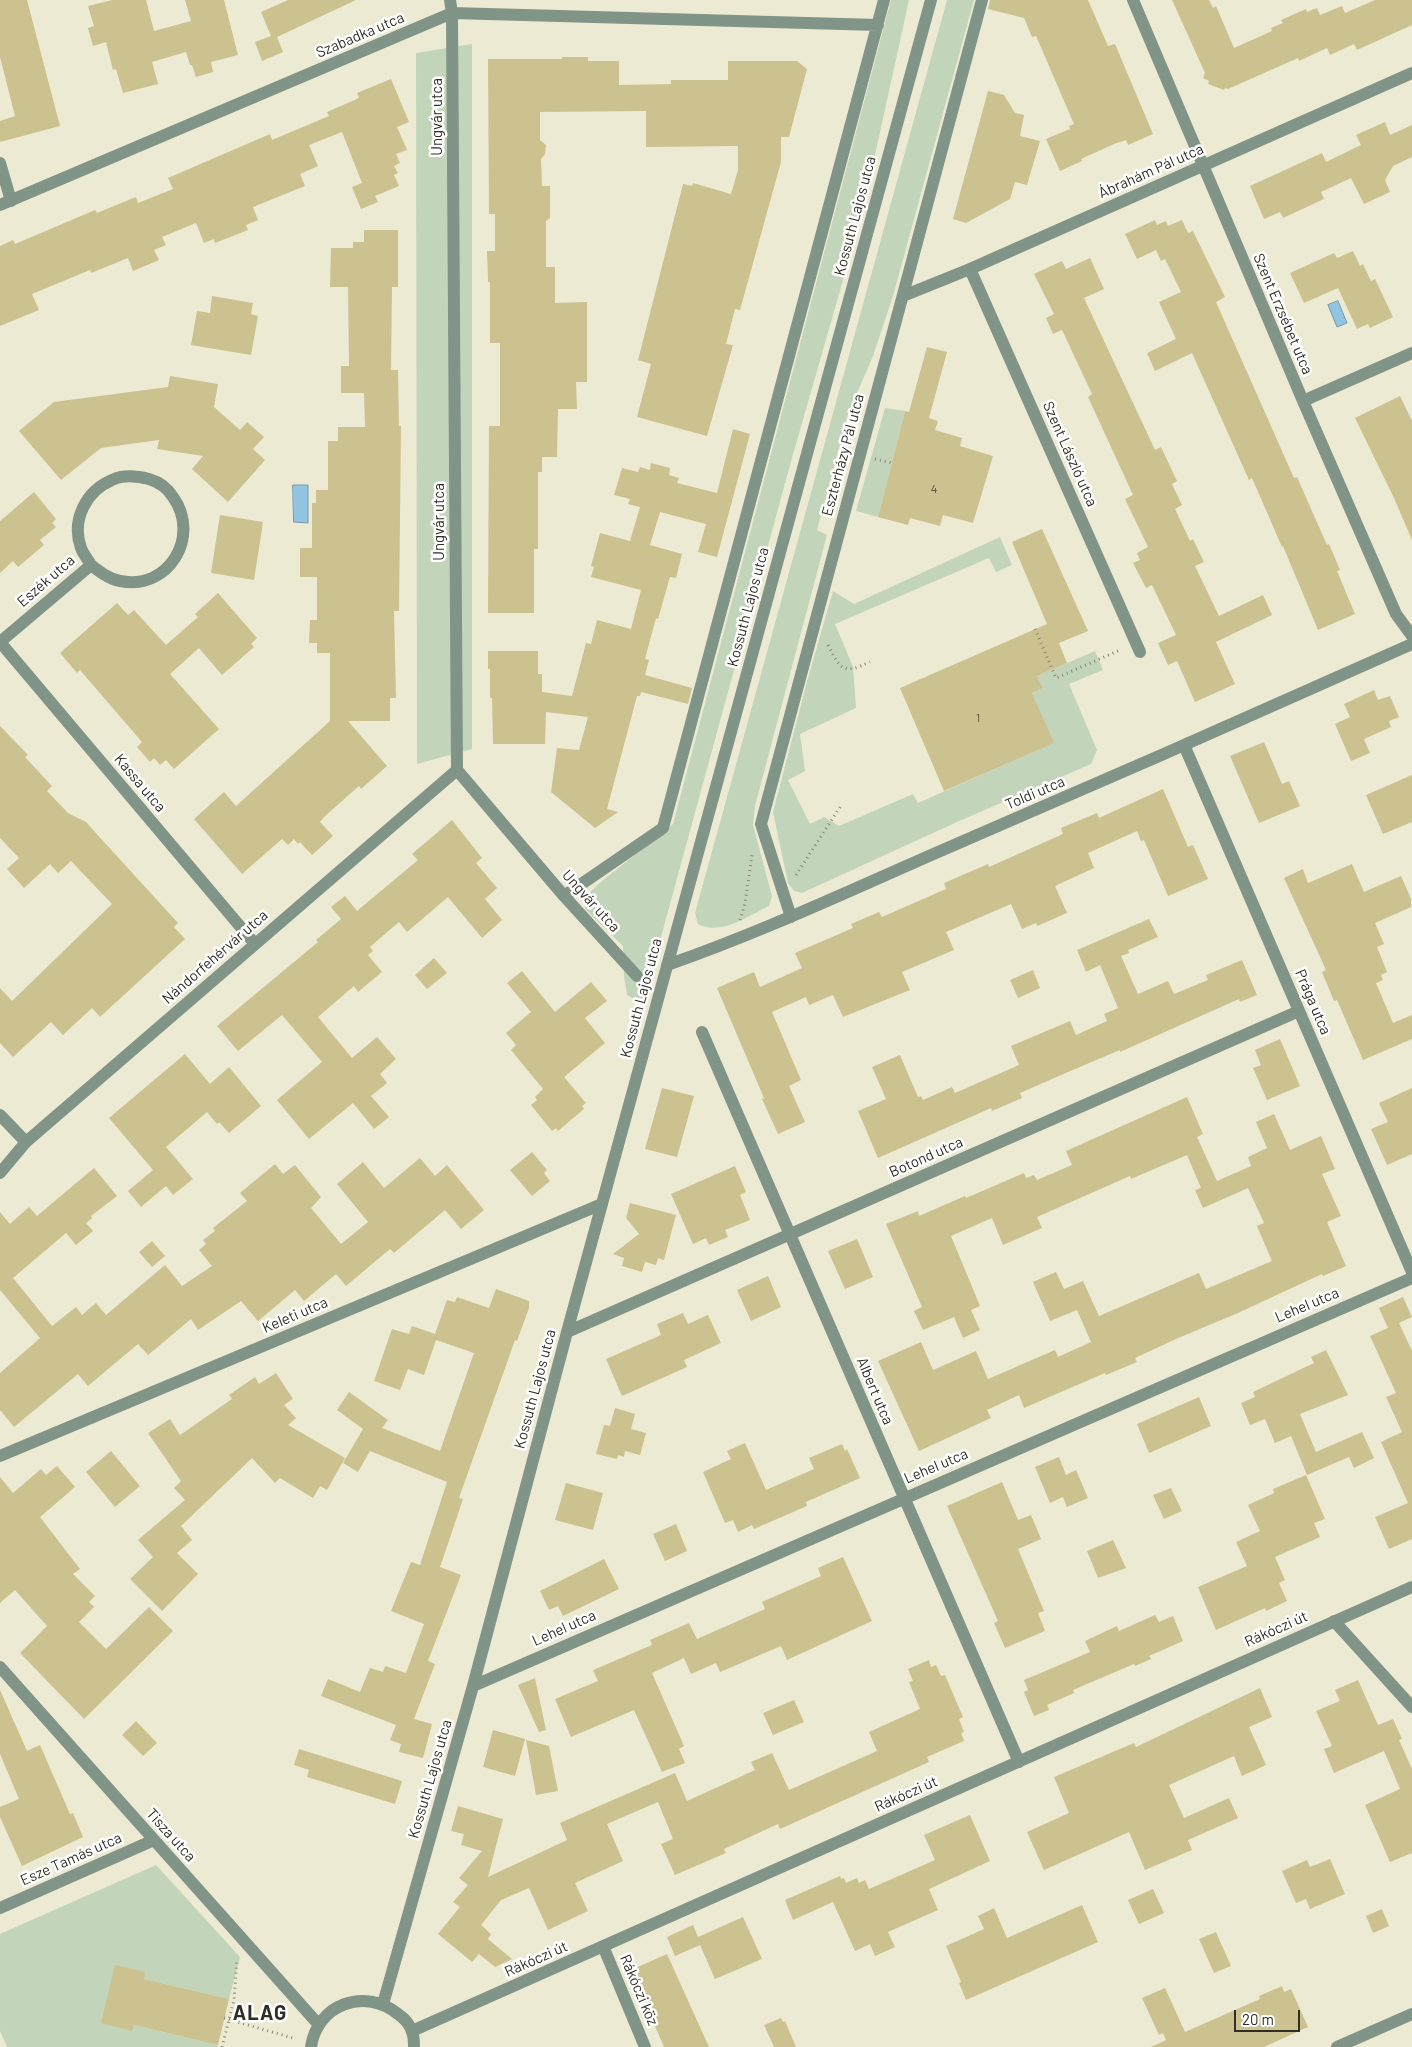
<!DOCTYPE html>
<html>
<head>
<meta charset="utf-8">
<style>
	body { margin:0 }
	#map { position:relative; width:1412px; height:2047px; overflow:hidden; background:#edead4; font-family:Barlow,sans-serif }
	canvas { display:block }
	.scale { position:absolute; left:1234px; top:2010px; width:66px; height:22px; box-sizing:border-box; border:2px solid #302f26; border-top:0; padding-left:6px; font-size:15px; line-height:18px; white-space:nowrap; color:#302f26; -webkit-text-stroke:4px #fff; paint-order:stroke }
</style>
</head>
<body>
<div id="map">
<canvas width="1412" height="2047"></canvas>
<div class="scale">20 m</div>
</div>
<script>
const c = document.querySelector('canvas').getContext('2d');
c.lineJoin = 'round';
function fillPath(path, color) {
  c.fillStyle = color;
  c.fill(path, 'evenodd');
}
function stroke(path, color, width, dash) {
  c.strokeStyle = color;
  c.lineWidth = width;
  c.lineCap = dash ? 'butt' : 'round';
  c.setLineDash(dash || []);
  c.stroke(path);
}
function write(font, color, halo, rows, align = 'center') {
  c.font = font + ' Barlow,sans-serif';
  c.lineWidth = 5;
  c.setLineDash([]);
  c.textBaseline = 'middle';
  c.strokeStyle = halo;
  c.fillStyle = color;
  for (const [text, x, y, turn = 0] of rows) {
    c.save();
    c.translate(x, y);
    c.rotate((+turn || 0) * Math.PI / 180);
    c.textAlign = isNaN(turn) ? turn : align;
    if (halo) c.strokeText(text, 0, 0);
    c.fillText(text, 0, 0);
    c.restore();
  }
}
fillPath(new Path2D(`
	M891,0H909L862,214L792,458L652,970L641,1003L627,995L624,976L623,946L585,909L586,896L602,881L673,824Z
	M947,0H974L893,296L873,356L848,414L817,530L827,535L755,806L753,825L772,896L769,906C748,916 721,936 698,924L695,913Z
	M472,44V749L417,764L416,53Z
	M885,408L905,411L878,517L856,511Z
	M1000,537L1012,565L996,572L989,558L835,624L853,667L856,708L800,734L805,771L788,780L810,824L824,817L839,826L913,794L918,803L1053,743L1032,693L1043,688L1037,676L1095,651L1103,670L1069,684L1097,750L1091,764L957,822L802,893L794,891L788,883L773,812L808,678L833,591L854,604Z
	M156,1865L240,1957L229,1999L144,1979L132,2030L134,2025L218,2045L217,2047H7L0,2031V1934Z`), '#c2d5ba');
const water = new Path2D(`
	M1338,301L1347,323L1337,327L1328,305Z
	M293,485H308V523L294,522Z`);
fillPath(water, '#92c5e2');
stroke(water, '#7598aa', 1);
fillPath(new Path2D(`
	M0,0H27L60,126L0,142V121L15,116L0,57Z
	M112,0H146L154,31L191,21L185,0H224L238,55L211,62L213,72L196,77L192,65H190L186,52L152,62L158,84L123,93L116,69L113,70L106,42L93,46L88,28L94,26L88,6Z
	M288,0H356L277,37L283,52L262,61L255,42L271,36L261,12Z
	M990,0H1088L1108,46L1115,44L1153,134L1128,145L1126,140L1114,144L1081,159L1082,161L1060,171L1046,139L1070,129L1069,126L1074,124L1036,36L1032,37L1024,18L988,9Z
	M1172,0H1209L1213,8L1216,6L1234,48L1272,31L1271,28L1283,23L1281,20L1306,9L1307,12L1317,8L1320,15L1342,6L1345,13L1375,0H1412V25L1357,50L1354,44L1330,55L1327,48L1299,61L1298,58L1228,89L1225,88L1224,90L1208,84L1209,81L1203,78L1205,73Z
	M562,57H588V61H619V85L671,84V80H728V61H797L807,69L789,137H781V162L740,310L735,309L726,344L733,345L707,436L637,417L651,364L638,360L683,184L692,186L693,183L731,194L738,170V146L646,147V111L540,112V140L546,145L545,154L541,159L542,186H550V218L546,221V267H555V303L587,302V382H576L577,409H558L557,457H542V472H538V549H534V613H488L489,426H500V343H490V282H488V278L487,251H495V214H489L488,59H562Z
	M391,79L409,122L397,127L407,150L396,154L400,163L394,166L398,173L394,175L399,186L375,196L378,202L361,209L352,187L362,183L342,132L309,145L318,166L300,174L305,186L253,207L258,220L246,225L248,230L215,243L214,239L204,243L196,223L162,237L166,245L154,250L159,260L133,271L128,258L91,273L90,270L32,294L39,310L0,326V246L13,240L15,244L95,210L97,213L136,197L138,203L173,189L168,178L270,134L272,140L329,116L327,112L359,98L357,93Z
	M988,91L1004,95L1015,113L1024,115L1020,136L1040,141L1027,185L1015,182L1010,199L966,223L953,219Z
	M1385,122L1390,135L1412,125V157L1393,166L1385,180L1390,192L1364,204L1351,178L1321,192L1324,199L1283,218L1280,212L1264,219L1250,186L1322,153L1326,162L1361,145L1356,135Z
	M1155,220L1157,225L1166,221L1168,226L1182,220L1188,233L1193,231L1225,297L1216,302L1294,478L1297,477L1327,545L1329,544L1340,570L1337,571L1355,614L1318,630L1283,546L1282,547L1252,478L1249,480L1192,353L1155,371L1147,353L1176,339L1159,302L1181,292L1165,259L1161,261L1156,250L1137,259L1125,234Z
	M364,230H398V287H392L391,370H398L399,426H401L399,611H394L396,698H390V721H348L387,766L361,789L359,786L325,816L320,822L333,836L312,855L300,842L298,844L294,839L288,845L282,839L242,874L194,819L224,792L236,806L330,721V653H317V643H309L310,620H317V577H300V548H312V503H316V490H328V441H338V427H365L364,393H341V366H349L348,287H330L331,248H353V242H364Z
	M1353,251L1360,266L1363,264L1371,281L1375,279L1393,317L1370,328L1368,324L1357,329L1338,288L1304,303L1290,273L1334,253L1337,258Z
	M1090,258L1104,289L1084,298L1155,450L1161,447L1177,481L1172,484L1182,505L1175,509L1190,541L1193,539L1204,562L1195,566L1219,616L1263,595L1272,615L1216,642L1235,684L1195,702L1177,661L1168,665L1158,643L1176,635L1152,585L1146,588L1133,563L1140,560L1137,553L1148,547L1125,499L1133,495L1088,397L1092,394L1062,330L1053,334L1046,318L1054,314L1034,274L1062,261L1066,269Z
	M212,296L253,303L251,314L258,316L251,355L191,345L197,311L210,313Z
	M927,347L947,352L929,418L938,421L935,430L962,438L960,446L993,456L973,523L943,515L940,526L910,518L908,525L878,517L905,411L909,412Z
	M170,376L218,384L214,407L240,430L247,422L264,437L253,449L265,460L228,502L192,469L203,456L157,449L159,440L101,448L61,480L19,431L54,402L168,387Z
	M1400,396L1412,421V540L1394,498L1355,418Z
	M733,429L750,434L717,557L698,552L706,524L660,512L650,545L682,554L676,578L670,577L658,619L656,618L645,659L649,660L645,675L692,688L688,704L641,692L640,696H637L607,809L618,812L595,828L551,792L557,748L579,750L588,717L546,712L545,744H493L492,698H490V669H488V651H538V674H542V692L572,696L586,643L591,644L597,620L631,629L641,590L591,577L594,567L591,566L600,533L630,541L640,507L628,504L630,499L614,495L622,468L638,472L640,467L650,470L651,463L670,468L669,475L679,478L677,483L717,493Z
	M34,492L56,519L52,523L56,527L40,540L44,545L18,567L13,561L0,573V521Z
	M220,515L263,522L254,580L211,573Z
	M1042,529L1088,631L1059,643L1067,663L1037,676L1043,688L1032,693L1054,743L944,791L900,688L1047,624L1012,542Z
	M218,593L257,638L251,644L254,647L222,675L199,648L170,674L219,729L174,769L166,760L160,765L154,758L150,762L137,747L142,742L80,670L77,673L60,653L117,603L128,615L134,610L166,645L198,617L195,614Z
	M1374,690L1378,700L1390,696L1399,717L1389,721L1391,727L1364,739L1370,753L1351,761L1335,724L1350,717L1344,704Z
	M0,726L28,755L25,757L52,786L47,791L68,813L86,822L104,842L178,923L174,927L185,939L100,1017L92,1008L63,1035L51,1022L13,1057L0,1043V988L12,1001L112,904L71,861L58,873L50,864L24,888L7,869L19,858L0,838Z
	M1264,742L1282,784L1289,781L1300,806L1259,823L1230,756Z
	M1412,775V822L1383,834L1366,795Z
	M1163,789L1188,847L1193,845L1208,879L1168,896L1144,840L1141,841L1137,831L1088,853L1094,868L1055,886L1067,913L1037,926L1036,923L1022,929L1011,904L946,932L954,950L902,972L910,990L843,1017L833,995L809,1005L806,997L772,1012L801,1080L789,1086L805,1122L778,1134L762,1099L764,1098L717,988L754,972L760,987L802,968L795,953L853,928L851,924L879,912L882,917L946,889L944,883L988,864L989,867L1063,834L1061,828L1097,813L1099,818Z
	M452,820L482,858L476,863L497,888L485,899L502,920L482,938L448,897L407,932L399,922L370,947L373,951L368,955L382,972L358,992L354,986L318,1017L352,1058L377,1037L396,1059L380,1074L387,1083L371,1096L389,1117L374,1129L353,1103L309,1139L277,1100L322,1062L282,1015L238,1051L217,1026L318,942L316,940L341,919L331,907L345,896L357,911L418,860L412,854Z
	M1352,864L1364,892L1401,876L1411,899V907L1375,923L1384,944L1377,947L1387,972L1381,975L1383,980L1376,983L1393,1023L1412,1015V1039L1363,1060L1337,1000L1334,1001L1322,972L1326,970L1284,878L1303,869L1308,883Z
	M1149,919L1158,937L1128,950L1129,953L1121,956L1138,994L1168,981L1174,994L1208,980L1206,975L1242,960L1257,995L1240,1002L1239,999L1120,1052V1050L1075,1069L1020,1093L1022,1098L992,1111L991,1108L878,1158L858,1111L886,1099L872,1067L900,1055L918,1097L921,1096L923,1100L952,1087L955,1093L1019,1065L1011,1046L1070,1021L1076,1035L1107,1021L1104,1014L1118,1008L1100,965L1086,972L1077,950Z
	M434,958L447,973L427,989L415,975Z
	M1033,970L1040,988L1018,998L1010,980Z
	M522,971L555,1012L591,982L607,1001L585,1018L605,1043L564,1077L586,1103L582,1106L584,1109L558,1131L556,1128L552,1131L531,1105L537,1100L535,1097L543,1089L511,1050L516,1045L506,1033L531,1012L507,983Z
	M1280,1039L1300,1086L1267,1100L1253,1068L1261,1065L1255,1050Z
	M185,1054L210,1084L229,1067L261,1106L229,1133L219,1122L217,1124L207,1112L166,1147L193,1179L173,1195L166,1186L141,1207L128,1191L153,1170L109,1118Z
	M662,1088L694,1096L677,1157L645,1149Z
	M1412,1088V1154L1387,1165L1371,1129L1388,1122L1379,1103Z
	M1187,1097L1203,1134L1197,1137L1217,1181L1251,1166L1248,1157L1267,1148L1256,1122L1274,1114L1290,1150L1321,1136L1335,1169L1322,1174L1341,1216L1327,1222L1346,1266L1323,1276L1322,1274L1238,1313L1176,1339L1135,1358L1137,1362L1106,1375L1105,1373L1024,1408L1019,1395L987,1410L991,1418L919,1451L878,1361L921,1342L933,1370L976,1351L988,1379L1055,1350L1058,1357L1091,1342L1077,1310L1050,1321L1033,1282L1056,1272L1064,1289L1083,1281L1099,1316L1199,1273L1206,1289L1272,1261L1257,1226L1264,1223L1248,1188L1203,1208L1195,1190L1201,1188L1187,1155L1131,1179L1130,1176L1037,1217L1042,1228L1003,1245L992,1218L951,1236L980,1306L971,1310L980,1330L963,1338L954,1317L923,1330L914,1311L922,1307L886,1224L918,1211L919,1216L965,1196L966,1198L1024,1173L1026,1178L1034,1175L1037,1180L1072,1165L1066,1151Z
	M532,1152L547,1170L544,1173L550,1181L532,1196L510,1170Z
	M420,1158L435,1176L447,1165L484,1210L461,1229L445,1210L394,1253L390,1249L346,1286L336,1274L304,1301L295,1290L258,1321L241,1301L198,1330L191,1319L148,1355L138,1344L88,1386L78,1374L14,1427L0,1410V1373L40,1338L0,1290V1212L10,1224L29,1207L37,1216L94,1168L117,1196L91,1216L92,1218L86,1223L93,1231L76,1245L66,1233L13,1278L52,1326L76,1307L82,1315L96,1303L106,1315L165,1265L182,1286L212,1266L199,1250L206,1244L203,1240L215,1231L213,1228L247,1201L240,1193L275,1164L283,1174L295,1165L321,1197L311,1208L341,1244L368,1222L337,1184L363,1162L384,1188Z
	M735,1166L746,1192L740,1195L750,1220L725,1230L728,1237L709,1245L706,1238L693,1244L671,1194Z
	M630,1203L676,1215L664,1260L658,1258L656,1265L645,1262L642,1272L622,1266L624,1258L613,1254L639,1234L626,1218Z
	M857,1239L873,1277L845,1289L828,1251Z
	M152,1241L165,1256L152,1267L139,1252Z
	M768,1276L781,1307L751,1321L737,1290Z
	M496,1289L529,1301V1308L517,1341L515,1340L459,1498L463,1499L440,1567L461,1575L428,1661L435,1664L414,1719L432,1724L423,1758L399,1752L401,1744L390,1740L396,1725L321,1696L328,1679L360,1692L370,1668L383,1672L385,1666L406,1673L424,1624L391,1611L411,1562L420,1565L447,1482L370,1451L358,1472L343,1463L363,1429L337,1410L349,1392L388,1420L382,1428L440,1451L474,1353L436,1340L424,1375L408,1369L400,1390L374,1381L392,1329L409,1334L412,1326L435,1334L447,1300L455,1302L457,1297L489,1308Z
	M1403,1297L1412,1317L1388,1328L1379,1308Z
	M683,1313L688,1324L708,1315L721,1343L684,1360L687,1367L622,1396L606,1359L661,1335L657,1324Z
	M1399,1323L1412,1351V1539L1389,1549L1375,1517L1408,1503L1381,1442L1402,1432L1386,1397L1396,1393L1370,1336Z
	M1326,1350L1348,1395L1300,1414L1316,1452L1362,1432L1374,1458L1354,1468L1349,1457L1307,1475L1291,1436L1275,1443L1265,1419L1250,1425L1241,1403L1255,1397L1253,1392L1314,1363L1311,1357Z
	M276,1373L293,1399L284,1405L296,1418L288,1425L345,1458L327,1490L320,1486L313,1498L280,1478L275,1483L252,1458L181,1526L192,1540L177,1553L198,1574L162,1611L130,1579L153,1557L138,1540L185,1500L174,1488L181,1481L148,1433L170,1419L180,1435L232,1399L229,1395L255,1377L259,1384Z
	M1199,1397L1211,1426L1149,1453L1137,1424Z
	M615,1408L635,1414L631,1429L646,1433L640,1455L625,1451L624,1457L618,1455L617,1459L596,1454L604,1425L610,1426Z
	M745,1443L766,1490L814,1469L809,1458L842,1444L845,1451L847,1449L860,1478L806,1502L807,1506L754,1529L752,1525L738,1532L733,1520L725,1523L703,1472L731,1459L727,1451Z
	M111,1451L140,1486L115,1507L86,1472Z
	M1059,1457L1066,1475L1076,1470L1088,1498L1067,1507L1063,1497L1050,1503L1035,1467Z
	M57,1466L75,1487L40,1517L80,1569L73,1574L95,1596L89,1602L94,1607L79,1622L106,1649L149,1607L173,1631L84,1719L20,1653L47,1626L15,1590L0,1603V1477L13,1493L41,1469L46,1475Z
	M1306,1475L1325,1519L1314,1523L1320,1537L1275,1557L1285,1580L1279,1583L1287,1601L1266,1611L1265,1608L1216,1630L1198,1587L1247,1566L1236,1542L1260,1531L1248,1505L1274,1493L1273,1489Z
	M1002,1482L1018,1520L1031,1515L1041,1539L1018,1549L1044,1611L1038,1613L1045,1631L1005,1648L994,1623L998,1621L947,1506Z
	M566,1483L603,1493L593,1530L555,1520Z
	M1171,1488L1182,1511L1164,1519L1153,1495Z
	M676,1524L687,1551L665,1561L653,1534Z
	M1113,1540L1126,1568L1098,1578L1087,1551Z
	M843,1557L872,1621L787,1660L781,1646L720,1672L716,1663L691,1674L684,1658L652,1673L684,1746L679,1749L685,1763L662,1772L634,1710L571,1737L555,1699L598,1681L593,1670L652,1645L650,1640L689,1623L697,1639L765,1609L762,1602L821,1576L818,1568Z
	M604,1559L619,1589L563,1616L558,1606L549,1610L540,1591Z
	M1155,1615L1159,1622L1173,1616L1183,1641L1149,1656L1151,1659L1135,1666L1134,1664L1073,1690L1074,1693L1047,1705L1049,1710L1034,1716L1024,1692L1028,1690L1024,1680L1090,1652L1085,1641L1117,1626L1119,1631Z
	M929,1660L931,1667L936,1665L941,1676L945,1675L963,1717L959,1719L964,1732L961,1733L964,1741L927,1757L929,1762L780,1829L778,1824L724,1849L726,1853L675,1875L661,1844L673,1839L658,1802L607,1824L623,1861L575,1883L588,1911L548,1930L529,1888L501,1900L481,1925L491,1934L488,1939L512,1959L495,1967L479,1954L472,1962L438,1934L460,1907L453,1902L468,1885L459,1878L482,1851L461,1845L464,1834L451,1831L458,1806L503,1819L488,1877L567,1840L560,1823L675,1773L687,1801L755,1770L751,1762L772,1753L789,1790L877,1751L869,1732L920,1709L909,1682L913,1681L908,1669Z
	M535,1678L546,1730L539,1732L518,1685Z
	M1358,1680L1378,1725L1393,1719L1402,1739L1399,1740L1412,1769V1853L1390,1862L1365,1805L1400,1789L1384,1751L1334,1773L1324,1749L1332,1746L1316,1711L1340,1701L1335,1690Z
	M1260,1688L1272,1717L1249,1727L1266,1765L1242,1776L1234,1756L1169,1785L1184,1818L1229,1798L1238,1818L1188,1840L1192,1850L1145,1870L1129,1832L1044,1870L1027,1832L1069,1813L1054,1777L1134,1743L1136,1747Z
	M0,1690L27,1751L40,1745L70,1814L73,1813L83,1837L22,1866L0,1817V1807L19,1799L0,1754Z
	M794,1700L804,1722L773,1735L763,1713Z
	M136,1721L157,1743L143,1756L122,1735Z
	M493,1730L525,1739L515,1776L483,1767Z
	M526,1740L549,1746L558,1791L536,1795Z
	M299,1749L402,1781L395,1804L307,1777L309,1770L294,1765Z
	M970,1815L990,1861L929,1889L938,1910L888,1932L895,1947L875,1956L870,1944L855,1951L833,1902L793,1920L785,1900L840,1876L841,1879L844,1878L846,1883L857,1878L859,1883L865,1880L869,1889L935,1860L924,1835Z
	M1330,1859L1345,1894L1310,1909L1306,1899L1296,1903L1282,1871L1307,1860L1310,1867Z
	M1153,1889L1164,1913L1139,1924L1128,1900Z
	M1082,1905L1098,1942L966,2000L959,1983L961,1982L946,1946L984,1929L978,1916L994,1908L1007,1938Z
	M1382,1909L1389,1926L1373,1933L1366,1916Z
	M743,1917L762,1959L715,1979L700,1945L675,1956L667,1937L693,1925L698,1937Z
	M1216,1932L1231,1966L1214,1973L1199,1939Z
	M667,1954L709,2047H664L631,1970Z
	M115,1965L145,1972L144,1979L229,1999L218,2045L134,2025L132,2031L101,2023Z
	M1282,1986L1284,1992L1291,1989L1308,2027L1264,2047H1151L1166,2040L1163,2033L1159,2035L1142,1998L1165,1988L1185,2032L1260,1999L1259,1996Z
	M781,2018L783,2022L785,2021L796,2047H774L764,2025Z`), '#cbc290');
stroke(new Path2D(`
	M875,459L892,463
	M1035,629L1056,678L1120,650
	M828,645C841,671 844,674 870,662
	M796,875L842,804
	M740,920L745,903L752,855
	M224,2018L296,2039
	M222,2047L234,2000L237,1959`), '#888677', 3, [1, 4]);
stroke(new Path2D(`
	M450,0L452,13L457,770L564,896L637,976
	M1133,0L1303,401L1396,614L1412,636
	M0,163L11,201
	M0,205L452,13L878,25
	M970,269L1140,652
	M903,296L970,269L1412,73
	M1303,401L1412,353
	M0,642L91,565C100,572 109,579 120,581C169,591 201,536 173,497C168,489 159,482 149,479C137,476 124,474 112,480C86,491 71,520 81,548C83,554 88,559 91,565
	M0,642L255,944
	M1184,745L1412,1272
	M564,896L663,828L884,0
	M791,917L761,824L982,0
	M667,965C762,932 853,889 945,849C1101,782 1257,713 1412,644
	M702,1032L1019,1762
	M0,1115L26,1142
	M0,1173L26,1142L457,770
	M567,1332L1299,1011
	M0,1456L602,1204
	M1334,1621L1412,1707
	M0,1667L319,2025
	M473,1686L1412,1278
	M0,1908L154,1840
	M603,1946L645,2047
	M383,2004L473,1686L567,1332L931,0
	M412,2031L1412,1587
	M311,2047C317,2004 365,1987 398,2014C404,2018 410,2025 412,2032C414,2036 414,2042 414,2047
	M1337,2047L1412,2014`), '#809487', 12);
write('12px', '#575440', null, [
	["4",934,489],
	["1",978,718]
]);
write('15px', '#302f26', '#fff', [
	["Szabadka utca",360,35,-23],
	["Ungvár utca",437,117,-90],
	["Ábrahám Pál utca",1151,171,-24],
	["Kossuth Lajos utca",855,216,-75],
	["Szent Erzsébet utca",1283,314,67],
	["Szent László utca",1070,454,66],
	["Eszterházy Pál utca",843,455,-75],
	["Ungvár utca",439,522,-90],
	["Eszék utca",46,581,-41],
	["Kossuth Lajos utca",748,607,-75],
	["Kassa utca",140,783,50],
	["Toldi utca",1035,793,-23],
	["Ungvár utca",591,901,48],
	["Nándorfehérvár utca",215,957,-41],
	["Kossuth Lajos utca",641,998,-75],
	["Prága utca",1313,1002,67],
	["Botond utca",926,1157,-24],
	["Lehel utca",1307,1305,-23],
	["Keleti utca",295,1315,-23],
	["Kossuth Lajos utca",535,1389,-75],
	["Albert utca",875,1391,67],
	["Lehel utca",936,1466,-23],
	["Lehel utca",564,1628,-24],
	["Rákóczi út",1276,1629,-24],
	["Kossuth Lajos utca",430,1779,-74],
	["Rákóczi út",906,1794,-24],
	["Tisza utca",171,1835,48],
	["Esze Tamás utca",71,1859,-24],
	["Rákóczi út",536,1959,-24],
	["Rákóczi köz",639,1990,67]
]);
c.letterSpacing = '1px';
write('bold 20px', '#302f26', '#fff', [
	["ALAG",260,2013]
]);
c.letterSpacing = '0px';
</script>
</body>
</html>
